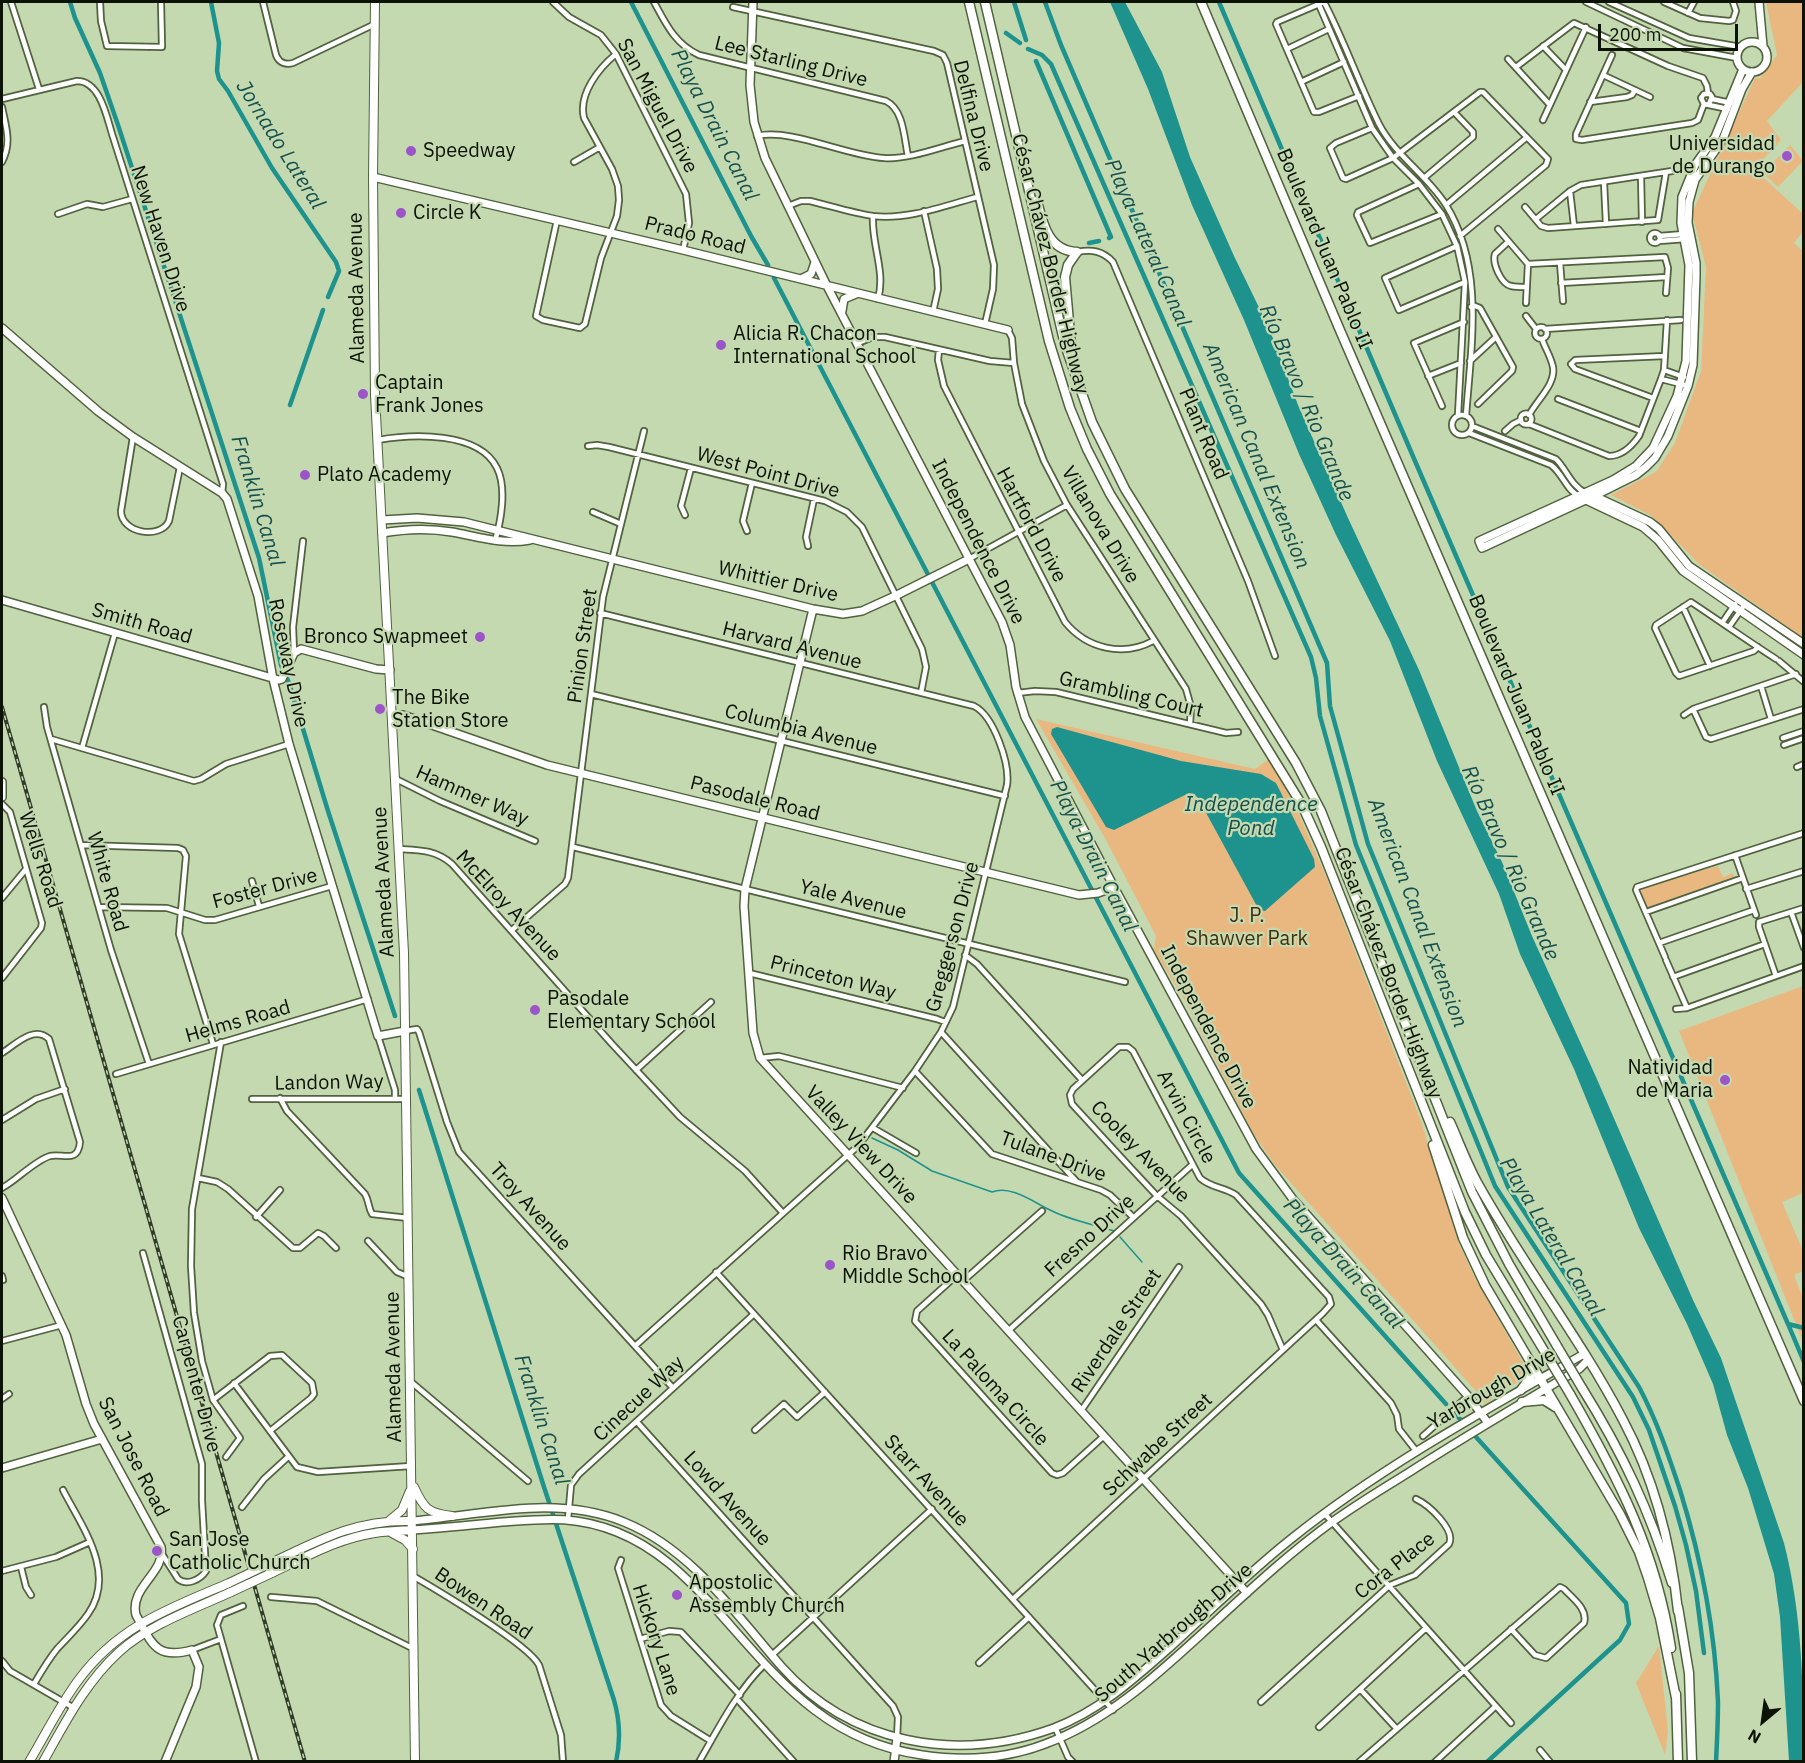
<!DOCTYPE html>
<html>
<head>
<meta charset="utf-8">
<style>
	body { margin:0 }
	#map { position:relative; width:1805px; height:1763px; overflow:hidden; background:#c5d9b1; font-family:"IBM Plex Sans",sans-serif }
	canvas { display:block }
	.frame { position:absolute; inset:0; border:3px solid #0c1306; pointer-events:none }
	.north { position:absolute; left:1733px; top:1691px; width:60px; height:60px; -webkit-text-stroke:4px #c5d9b1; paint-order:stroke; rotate:209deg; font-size:16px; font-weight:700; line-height:24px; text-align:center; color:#0c1306 }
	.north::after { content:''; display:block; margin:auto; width:21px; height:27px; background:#0c1306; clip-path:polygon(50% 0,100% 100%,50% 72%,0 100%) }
	.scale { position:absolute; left:1598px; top:24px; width:140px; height:27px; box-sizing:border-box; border:3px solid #0c1306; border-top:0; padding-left:8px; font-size:18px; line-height:21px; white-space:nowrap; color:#0c1306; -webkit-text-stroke:4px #c5d9b1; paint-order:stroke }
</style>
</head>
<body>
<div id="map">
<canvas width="1805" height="1763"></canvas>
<div class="frame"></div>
<div class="north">N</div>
<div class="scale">200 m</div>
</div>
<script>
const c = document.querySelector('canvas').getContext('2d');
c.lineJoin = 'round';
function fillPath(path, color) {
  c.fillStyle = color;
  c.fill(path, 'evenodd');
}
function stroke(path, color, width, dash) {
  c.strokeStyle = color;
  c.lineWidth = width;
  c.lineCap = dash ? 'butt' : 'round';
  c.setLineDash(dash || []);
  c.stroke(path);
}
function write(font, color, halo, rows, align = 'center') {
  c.font = font + ' "IBM Plex Sans",sans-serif';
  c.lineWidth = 4.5;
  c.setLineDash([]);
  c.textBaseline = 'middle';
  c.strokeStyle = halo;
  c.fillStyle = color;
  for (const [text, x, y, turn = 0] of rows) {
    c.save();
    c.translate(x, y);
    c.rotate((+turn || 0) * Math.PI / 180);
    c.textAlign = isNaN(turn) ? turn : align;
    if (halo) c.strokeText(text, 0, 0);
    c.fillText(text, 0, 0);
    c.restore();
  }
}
fillPath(new Path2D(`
	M1766,2H1803V82L1767,121L1781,140L1754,169L1803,214V232L1794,243L1804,252L1803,638L1700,565L1652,516L1611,495L1656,472L1675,443L1701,371L1706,267L1692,213L1755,78H1760L1777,55Z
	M1790,145L1803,161L1778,187L1763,173Z
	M1036,719L1255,769L1269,759L1296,808L1325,874L1421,1121L1459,1244L1475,1278L1527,1370L1524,1378L1486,1403L1483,1402L1474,1389L1275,1165L1254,1135L1185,1001L1154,950L1156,936L1106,840Z
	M1718,866L1723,877L1733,873L1734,877L1647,908L1640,888Z
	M1803,986V1193L1782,1202L1803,1251V1271L1794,1275L1803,1298V1342L1679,1031Z
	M1659,1646L1668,1731L1665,1755L1636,1683Z`), '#e8b880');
fillPath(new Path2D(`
	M1110,2H1125L1162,72L1190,157L1234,256L1269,328L1298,405L1348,518L1419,670L1477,811L1502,862L1532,936L1596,1077L1693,1300L1721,1358L1784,1543C1802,1613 1804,1689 1803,1761H1789L1780,1617L1774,1574L1748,1488L1727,1435L1713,1384L1687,1324L1639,1228L1574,1069L1520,954L1499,894L1437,761L1390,641L1336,535L1299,454L1244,320L1192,205L1148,89Z
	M1057,727L1181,761L1261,774L1276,783L1314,859L1315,867L1265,911L1259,910L1198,798L1194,794L1189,793L1114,830L1106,827L1051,734L1052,729Z`), '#1e938d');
stroke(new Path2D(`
	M872,1138L898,1150L932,1171L992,1192C1010,1185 1032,1201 1048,1209C1068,1220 1093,1224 1114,1231
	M1120,1237L1142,1262`), '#1e938d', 1.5);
stroke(new Path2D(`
	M70,2L75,18L100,73L118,125L259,558L281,665L289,683L328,811L395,1016
	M211,2L219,43L217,71L219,79L228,91L272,168L336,262L339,271L328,297
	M631,2L751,236L768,265
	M1014,2L1026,40
	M1045,2L1061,45L1327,663L1330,706L1368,844L1508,1187L1639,1387C1657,1421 1668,1454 1680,1490C1701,1558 1715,1630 1718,1702C1718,1722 1717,1742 1716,1762
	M1219,2L1415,461L1788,1324L1804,1328
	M1006,33L1020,43
	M1028,49L1042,55L1051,64L1311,657L1316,678L1320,716L1356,845L1495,1186L1633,1397L1649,1430L1675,1506L1686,1545L1696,1591L1704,1653
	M1036,61L1111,237L1109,238
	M1089,243L1099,241
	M774,278L1239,1173L1446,1404
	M290,405L323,310
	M419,1090L543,1484L614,1700C620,1721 621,1740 616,1762
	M1788,1324L1804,1362
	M1456,1415L1460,1419
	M1476,1437L1626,1603L1629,1624L1620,1640L1487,1762`), '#1e938d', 4.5);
const street = new Path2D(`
	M11,2L39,89
	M100,2L101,21L107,46L162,47L161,2
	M263,2L276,55C279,63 286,65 293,63L375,24
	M553,2L569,17L601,35L616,54L686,194L689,223L683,250
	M654,2C666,24 675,44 699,55L886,101C904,110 904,138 908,156
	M1586,2L1683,48L1737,58
	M1609,2L1689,38L1741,47
	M1664,2L1700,18L1729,21L1733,20L1736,11L1733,2
	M1319,5L1372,128L1393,158L1419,184L1442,214L1457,246L1465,282L1458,415
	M733,7L934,51L943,55L947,63L994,265L993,289L985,324
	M1688,13L1694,2
	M1543,46L1566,70
	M1287,49L1329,29
	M1612,55L1576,134V139L1582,140L1692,123L1698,120L1704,104
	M1508,59L1550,105
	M1516,67L1574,23L1668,66L1703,78L1707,86L1708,94
	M1603,75L1650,97
	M1301,82L1344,62
	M1359,96L1319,112H1314L1276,24L1277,22L1324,2C1345,42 1359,84 1379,124C1395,155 1427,175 1446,205C1485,268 1471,346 1466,416
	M2,99L77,81C101,81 107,119 113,137L223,484L222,493
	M1712,99L1731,103
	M1590,102L1627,97L1632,95L1635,90
	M1709,104L1712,97L1710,94H1704L1701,98L1704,104L1728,109
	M2,107C6,127 12,143 2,162
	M1543,120L1586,27
	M1372,128L1336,143L1330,148L1343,178L1346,179L1393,158L1480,92H1483L1548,159L1546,165L1460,236
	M757,136C792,128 846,156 884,158C908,160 941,147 965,141
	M574,162L600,147
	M1641,176L1642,222
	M1424,178L1473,137V132L1454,112
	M1604,182L1606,224
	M1419,184L1358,212L1357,215L1370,243L1442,214
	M1570,191L1574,226
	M1446,205L1526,138
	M788,206L801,201H810C831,206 852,213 873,216C908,220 944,206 977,197
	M1525,207L1541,226L1548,228L1658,220L1666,172
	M924,211L937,269L938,289L933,312
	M58,214L87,204L103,207L132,199
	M873,216C871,243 886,272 878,299
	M1536,219L1570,191L1581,185L1672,171
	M557,220L536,316L543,320L580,328L585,324L601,258L617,216L619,200L618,186L612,169L584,118C578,94 599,68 616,54
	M1498,229L1528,264L1665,257L1668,268L1666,293
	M1650 238a5 5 0 1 1 10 0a5 5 0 1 1-10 0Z
	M1659,236L1684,234
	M1659,241L1686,239
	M1508,242L1495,254C1492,263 1501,284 1511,286C1516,287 1521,287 1526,287
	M1457,246L1385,278L1399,310L1465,282
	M1077,252C1092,249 1103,251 1113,262L1248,581L1275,656
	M1560,263L1563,301
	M1561,283L1667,277
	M1526,303L1528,264
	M1471,307L1475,306L1480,308L1513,367L1512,371L1478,404
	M1526,316L1536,329
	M1535 333a6 6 0 1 1 12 0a6 6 0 1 1-12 0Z
	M1545,329L1681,320
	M1008,330L1012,338L1014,363L1022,404L1044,461L1067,505L1186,689L1191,707L1190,724
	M858,343L873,337H885L990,361L1014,363
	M939,350L938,360L944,386L1065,622C1087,649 1123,657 1153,641
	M1470,361L1496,337
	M1664,370L1684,377
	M1428,376L1461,363
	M1661,379L1688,386
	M1653,398L1575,369L1571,364L1575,360L1665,356
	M1558,399L1641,431
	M1442,406L1414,343L1464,322
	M1520.5 419a5.5 5.5 0 1 1 11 0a5.5 5.5 0 1 1-11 0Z
	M1452 425a10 10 0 1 1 20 0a10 10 0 1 1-20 0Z
	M1529,415C1537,400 1556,384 1553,367C1551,357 1545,348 1542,339
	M1529,424L1609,456C1622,456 1632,446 1639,436L1661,379L1664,370L1667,320
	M1472,426L1556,459C1567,470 1571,486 1586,493
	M1505,431L1513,424L1521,420
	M1469,433L1551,465C1563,474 1566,490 1579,496
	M133,437L121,511C121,533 160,540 169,521L180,467
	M378,440C412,434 479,431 497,468C507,488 501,521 495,541
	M588,446L597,445L609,447L825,501L847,512L862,527L922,649L926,667L921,693
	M593,512L621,524
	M685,515L681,506L691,468
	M747,531L743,521L752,483
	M808,546L806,537L814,499
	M969,559L1067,505
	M1683,607L1710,666
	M600,613L974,706C994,716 1010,764 1007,785L953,1007L941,1032L915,1071L858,1146L635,1346
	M1722,623L1735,604
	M1729,627L1745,604
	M1758,647L1754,651L1679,676L1676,673L1655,628L1656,625L1691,602L1694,604C1721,622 1748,641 1776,659
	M294,653L293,627L303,541
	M1779,661L1804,682
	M1761,686L1771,719
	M1017,693L1035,691L1056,692L1226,733L1238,732
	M591,694L1005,796
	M44,707L47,727L111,950L149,1064
	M1693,709L1706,737L1711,739L1804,709
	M1684,715L1693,709L1796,674
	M1783,738L1804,731
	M51,739L194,781L201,779L226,764L289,744
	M1784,745L1804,738
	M82,748L115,633
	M1797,767L1804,764
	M396,779L440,801L535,841
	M2,804L10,812L42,923L41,928L2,978
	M81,845L178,848L183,850L186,856L179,934L213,1044
	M573,847L1125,982
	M400,849C420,850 436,850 452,864L612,1044L680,1117L745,1171L783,1213
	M1735,855L1756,915
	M252,881L259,906
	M1746,889L1804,871
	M2,898L26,869
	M99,907L167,908L205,920H215L332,886
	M1646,912L1743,878
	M1791,912L1804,948
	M512,930L565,884L568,878L603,597L644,431
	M1659,943L1754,910
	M965,955L977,964L1082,1080
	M1665,957L1636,890L1637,887L1804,833
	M1666,960L1687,1008
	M749,973L937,1019L945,1022
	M1776,976L1759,927V922L1804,908
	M1673,977L1765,944
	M1676,1009L1687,1008L1804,966
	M405,1031L417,1029L419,1032L447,1122L459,1152L673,1388
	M941,1032L1076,1181
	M378,1036L395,1090V1097
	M221,1042L192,1209L191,1266L194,1313L202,1361L213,1400L240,1438L226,1457
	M2,1053C16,1044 34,1025 49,1039L80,1142C78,1164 63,1153 50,1156C34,1161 17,1180 2,1188
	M760,1058L779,1056L903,1088
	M636,1070L711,1002
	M915,1071L992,1154L1101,1190L1110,1195L1133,1217
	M116,1074L368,999
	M280,1098L287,1111L365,1194C369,1201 368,1207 372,1214L408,1218
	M252,1099H407
	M2,1120L36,1099L65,1089
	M873,1128L916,1153
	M198,1178L217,1182L228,1189L293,1248H300L318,1233L324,1236L336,1248
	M256,1217L280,1190
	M368,1241L397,1272L409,1277
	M143,1253L202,1464V1501L206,1571C200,1580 187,1586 178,1579L162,1554
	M716,1272L1113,1710
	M957,1275L917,1311L915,1321L1052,1473L1057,1475L1063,1473L1104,1436
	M2,1276L3,1280
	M963,1281L1042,1211
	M1316,1320L1391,1403L1397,1415L1399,1429L1417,1452
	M1008,1331L1192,1165
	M2,1341L62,1325
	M410,1381L528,1481
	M234,1383L297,1467L318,1472L411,1466
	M2,1399L9,1394
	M213,1400L270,1356L282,1355L312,1383L314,1394L311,1398L270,1431
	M1081,1411L1179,1267
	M637,1422L893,1706L898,1717L897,1738
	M755,1430L784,1404L797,1417L825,1392
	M1423,1436L1468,1396
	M242,1507L264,1479L288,1457
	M1324,1513L1511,1723
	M568,1519L571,1485L579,1474L754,1314
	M621,1560L618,1568L661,1705L671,1716L711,1741
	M21,1567L26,1587L31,1595
	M2,1571L56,1557L90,1542
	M413,1576C437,1590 528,1644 539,1665L561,1735L563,1762
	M271,1597L317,1601L414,1649
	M1013,1599L1323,1313L1331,1304L1329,1297L1236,1195C1224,1187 1211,1188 1200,1178L1133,1051L1128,1047H1119L1073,1089L1070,1095L1072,1104L1130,1167L1157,1196L1181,1216L1261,1304L1268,1315L1283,1350
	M243,1606L221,1615L217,1625L256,1762
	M640,1639L669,1631L681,1632L740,1695
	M192,1650L221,1639
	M772,1655L932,1509
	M2,1661L10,1671L74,1708
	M979,1663L1029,1617
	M34,1684C41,1672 48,1660 57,1649C67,1638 79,1627 88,1614C117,1573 82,1527 63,1490
	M1360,1689L1396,1728
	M737,1699L794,1762
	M1261,1702L1390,1585L1415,1575L1449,1544C1456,1530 1429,1505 1416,1499
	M1055,1727L1068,1757L1073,1762
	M1319,1727L1426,1628
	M1540,1750L1550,1762
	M699,1762C718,1729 737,1691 765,1664
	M1359,1762L1560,1587L1564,1589C1573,1599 1588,1609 1584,1623L1546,1658L1535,1655L1511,1629
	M1435,1762L1496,1706`);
const secondary = new Path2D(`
	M753,2L750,85L754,122L765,158L827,286L1002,622L1010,645L1016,687L1025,717L1114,887L1256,1149L1292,1198L1468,1396L1488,1423
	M1759,2L1763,46
	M1737 57a15 15 0 1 1 30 0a15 15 0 1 1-30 0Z
	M1743,69L1715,137L1695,165L1682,197L1681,223L1689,265L1686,361L1677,396L1653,448L1636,466L1613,480L1479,541L1482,548L1594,496L1636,475L1646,467L1655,458L1668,436L1688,386L1693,365L1696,276V263L1688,223L1689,202L1695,180L1723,139L1742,89L1752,72
	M373,177L683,250L1008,330
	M801,279L811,274L815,262
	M842,311L844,299L856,294
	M2,328L99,412L133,437L222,493L227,499L258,596L273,679L289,744L378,1036L405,1031
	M1592,495L1650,522L1659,529L1689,566L1804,644
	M1584,499L1643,527L1658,540L1683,571L1804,655
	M382,520L417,518L464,522L813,609L843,614L862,611L895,596L969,559
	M382,533C405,529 429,528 452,532C479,537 503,545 530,540
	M2,600L279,680L282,679L294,653L301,649L376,669L390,670
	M813,609L745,889L744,906L753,1033L760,1058L1247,1593
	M393,715H403L547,765L1079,895L1098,893L1114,887
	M2,782V797
	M2,1198L66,1335L86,1404L94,1424L161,1547C166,1573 129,1587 136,1615C152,1643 155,1660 192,1650L199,1667L196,1687L165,1762
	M2,1468L102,1439
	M412,1521C483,1515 556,1494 624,1522C691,1549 735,1613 781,1666C851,1745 957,1763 1054,1728C1098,1711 1132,1681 1167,1650C1208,1613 1248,1573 1291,1539C1381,1467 1484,1411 1584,1354
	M412,1530C442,1528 472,1525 502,1522C545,1519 574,1515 617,1532C657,1548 685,1576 714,1607C776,1676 823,1741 922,1755C963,1761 1006,1759 1045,1744C1113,1719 1164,1668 1217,1620C1254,1586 1292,1551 1332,1522C1357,1504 1382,1489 1408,1473C1464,1437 1522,1403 1579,1369L1588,1360
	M894,1762L897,1738`);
const primary = new Path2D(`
	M375,2L373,177L375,395L404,953L415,1762
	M414,1487C424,1509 428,1513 452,1516
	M390,1520L402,1510L410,1491
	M392,1533L405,1540L413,1549
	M271,1563C319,1540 357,1519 412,1521
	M274,1572C306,1557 339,1538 375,1533C387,1531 400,1531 412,1530
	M29,1762C46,1734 60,1704 80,1678C120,1625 171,1608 229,1583
	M43,1762C65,1723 85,1683 119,1652C150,1624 194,1609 231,1592`);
const highway = new Path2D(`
	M969,2L1049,341L1070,408L1087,449L1110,494L1302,805L1321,847L1465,1212L1486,1255L1546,1354
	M985,2L1065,345L1092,422L1125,489L1296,763L1321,811L1472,1192L1509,1264L1557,1346
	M1201,2L1339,328L1804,1401
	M1037,201C1043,225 1049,251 1077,252
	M1072,356L1065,277L1068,265L1077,252
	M1450,1122C1459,1142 1467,1164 1478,1184C1523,1265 1580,1338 1623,1420C1655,1480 1671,1544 1678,1611
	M1433,1145L1463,1238L1485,1285L1620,1514L1639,1552L1648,1578L1660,1618L1676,1698
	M1582,1388C1622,1452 1650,1511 1672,1583
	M1521,1390L1531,1376L1530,1365
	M1570,1394C1619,1479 1656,1551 1671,1648
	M1522,1402L1544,1400L1555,1407
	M1678,1607L1689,1673L1692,1762
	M1676,1694L1678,1762`);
stroke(street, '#50623e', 8);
stroke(secondary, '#50623e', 10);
stroke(primary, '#50623e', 10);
stroke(highway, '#50623e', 11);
stroke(street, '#fff', 4.5);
stroke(secondary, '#fff', 7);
stroke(primary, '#fff', 8);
stroke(highway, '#fff', 8);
const rail = new Path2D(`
	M2,707L305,1762`);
stroke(rail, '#313b29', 4);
stroke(rail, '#c5d9b1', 1.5, [4.5]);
const primaryBridge = new Path2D(`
	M229,1583L271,1563
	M231,1592L274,1572`);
const highwayBridge = new Path2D(`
	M1557,1346L1582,1388
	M1546,1354L1570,1394`);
stroke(primaryBridge, '#50623e', 10, []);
stroke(highwayBridge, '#50623e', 11, []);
stroke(primaryBridge, '#fff', 8);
stroke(highwayBridge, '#fff', 8);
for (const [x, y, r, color] of [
	[411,151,6,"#9c55c9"],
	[1787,156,6,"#9c55c9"],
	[401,213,6,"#9c55c9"],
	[721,345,6,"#9c55c9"],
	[363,394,6,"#9c55c9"],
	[305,475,6,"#9c55c9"],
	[480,637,6,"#9c55c9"],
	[380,709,6,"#9c55c9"],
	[535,1010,6,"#9c55c9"],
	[1725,1080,6,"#9c55c9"],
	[830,1265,6,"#9c55c9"],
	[157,1551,6,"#9c55c9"],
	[677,1595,6,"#9c55c9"]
]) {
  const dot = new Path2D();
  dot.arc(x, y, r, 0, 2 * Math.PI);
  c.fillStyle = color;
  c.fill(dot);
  stroke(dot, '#c5d9b1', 2);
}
write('20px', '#0c1306', '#c5d9b1', [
	["Lee Starling Drive",791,62,14],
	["San Miguel Drive",657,106,62],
	["Delfina Drive",973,116,76],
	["Prado Road",695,236,14],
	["New Haven Drive",160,239,72],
	["Boulevard Juan Pablo II",1324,249,67],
	["César Chávez Border Highway",1050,264,76],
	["Alameda Avenue",357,288,-91],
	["Plant Road",1203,434,67],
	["West Point Drive",768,473,15],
	["Hartford Drive",1031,525,62],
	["Villanova Drive",1100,525,59],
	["Independence Drive",978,542,63],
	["Whittier Drive",778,582,13],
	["Smith Road",142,624,16],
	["Pinion Street",583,646,-82],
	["Harvard Avenue",792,646,14],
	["Roseway Drive",288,663,78],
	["Grambling Court",1131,695,13],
	["Boulevard Juan Pablo II",1516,695,67],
	["Columbia Avenue",801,730,14],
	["Hammer Way",472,796,24],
	["Pasodale Road",755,799,14],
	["Wells Road",40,860,72],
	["White Road",107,882,74],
	["Alameda Avenue",384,882,-93],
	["Foster Drive",265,889,-15],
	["Yale Avenue",853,900,14],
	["McElroy Avenue",508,906,47],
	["Greggerson Drive",953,937,-75],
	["César Chávez Border Highway",1388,973,69],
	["Princeton Way",833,978,14],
	["Helms Road",238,1022,-16],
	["Independence Drive",1208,1027,62],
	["Landon Way",329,1083,-1],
	["Arvin Circle",1186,1117,62],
	["Valley View Drive",861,1145,47],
	["Cooley Avenue",1140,1152,46],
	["Tulane Drive",1053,1157,20],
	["Troy Avenue",530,1207,48],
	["Fresno Drive",1090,1236,-42],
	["Riverdale Street",1117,1331,-56],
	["Alameda Avenue",394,1367,-91],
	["Carpenter Drive",196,1384,75],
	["La Paloma Circle",995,1388,48],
	["Yarbrough Drive",1492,1389,-30],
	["Cinecue Way",639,1399,-43],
	["Schwabe Street",1158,1445,-43],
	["San Jose Road",133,1457,63],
	["Starr Avenue",926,1481,48],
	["Lowd Avenue",727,1499,48],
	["Cora Place",1395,1566,-38],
	["Bowen Road",483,1604,34],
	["South Yarbrough Drive",1174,1633,-41],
	["Hickory Lane",656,1640,72]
]);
write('20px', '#0c1306', '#c5d9b1', [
	["Universidad",1775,144,"right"],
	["de Durango",1775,167,"right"],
	["Speedway",423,151],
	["Circle K",413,213],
	["Alicia R. Chacon",733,334],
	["International School",733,357],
	["Captain",375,383],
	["Frank Jones",375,406],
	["Plato Academy",317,475],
	["Bronco Swapmeet",468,637,"right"],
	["The Bike",392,698],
	["Station Store",392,721],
	["Pasodale",547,999],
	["Elementary School",547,1022],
	["Natividad",1713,1068,"right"],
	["de Maria",1713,1091,"right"],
	["Rio Bravo",842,1254],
	["Middle School",842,1277],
	["San Jose",169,1540],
	["Catholic Church",169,1563],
	["Apostolic",689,1583],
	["Assembly Church",689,1606]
], 'left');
write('20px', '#472e0b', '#c5d9b1', [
	["J. P.",1247,916],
	["Shawver Park",1247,939]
]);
write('italic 21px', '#14514e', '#c5d9b1', [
	["Playa Drain Canal",714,125,63],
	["Jornado Lateral",280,145,58],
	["Playa Lateral Canal",1147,243,66],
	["Río Bravo / Rio Grande",1306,403,67],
	["American Canal Extension",1256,456,67],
	["Franklin Canal",257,501,73],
	["Independence",1251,805],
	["Pond",1251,829],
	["Playa Drain Canal",1093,856,63],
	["Río Bravo / Rio Grande",1510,863,66],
	["American Canal Extension",1417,913,69],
	["Playa Lateral Canal",1551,1237,59],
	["Playa Drain Canal",1343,1264,48],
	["Franklin Canal",541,1420,72]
]);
</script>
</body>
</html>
